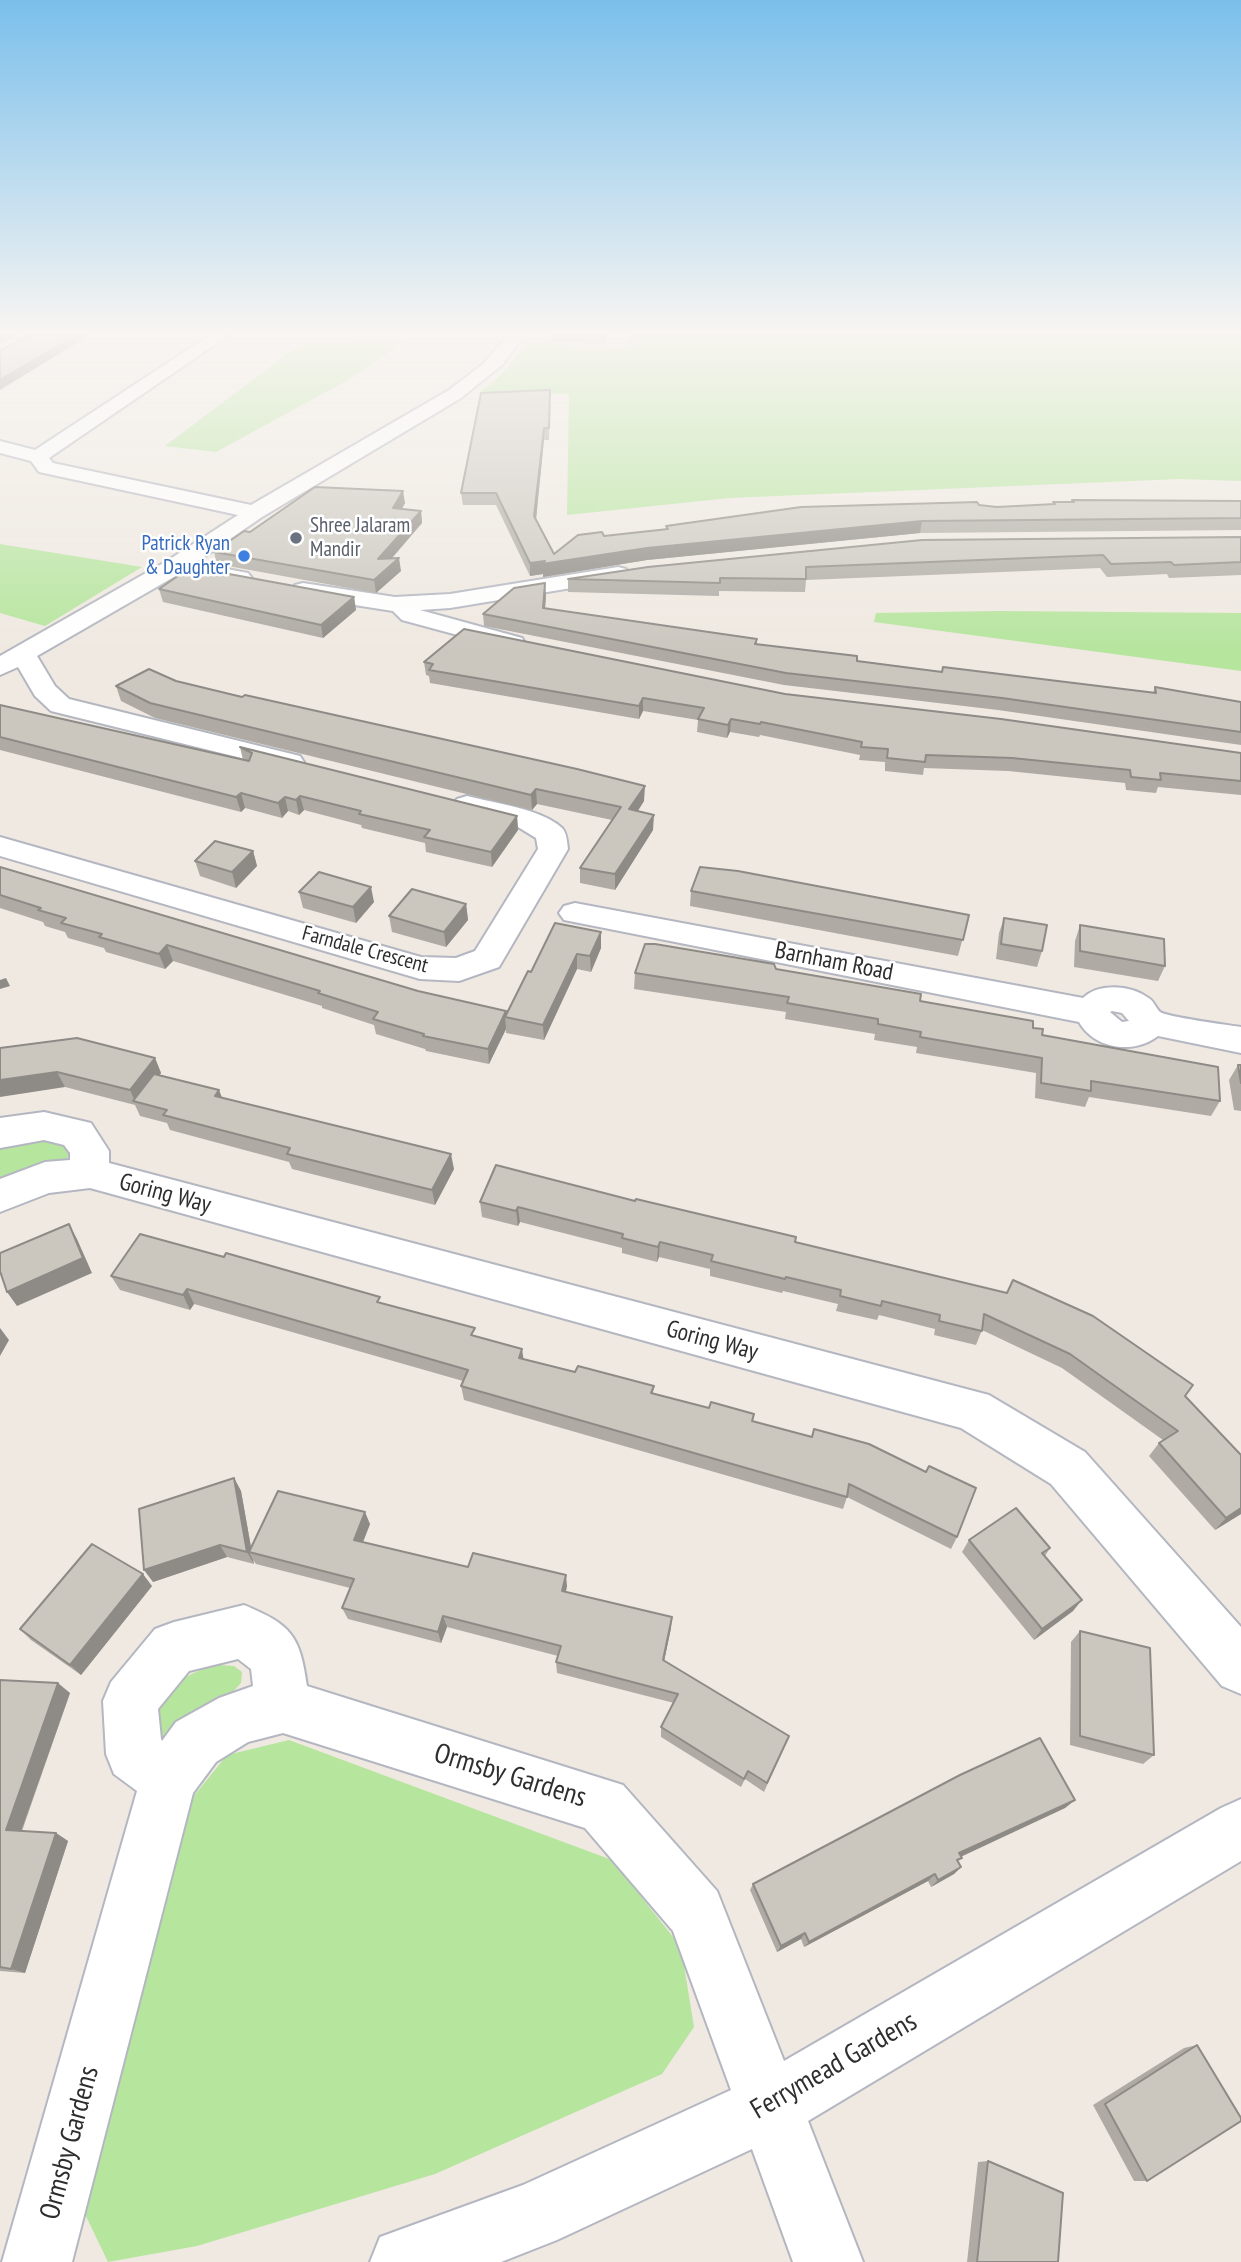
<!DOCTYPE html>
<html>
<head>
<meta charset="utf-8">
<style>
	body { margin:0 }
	canvas { display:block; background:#efe9e1 }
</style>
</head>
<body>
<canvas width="1241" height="2262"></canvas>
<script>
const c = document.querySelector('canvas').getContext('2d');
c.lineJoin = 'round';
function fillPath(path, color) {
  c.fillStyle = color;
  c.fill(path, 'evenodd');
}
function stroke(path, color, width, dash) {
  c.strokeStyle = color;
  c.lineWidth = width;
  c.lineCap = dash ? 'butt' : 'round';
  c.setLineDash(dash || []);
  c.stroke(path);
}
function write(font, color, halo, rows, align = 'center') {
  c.font = font + ' "PT Sans Narrow",sans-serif';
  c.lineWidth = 5;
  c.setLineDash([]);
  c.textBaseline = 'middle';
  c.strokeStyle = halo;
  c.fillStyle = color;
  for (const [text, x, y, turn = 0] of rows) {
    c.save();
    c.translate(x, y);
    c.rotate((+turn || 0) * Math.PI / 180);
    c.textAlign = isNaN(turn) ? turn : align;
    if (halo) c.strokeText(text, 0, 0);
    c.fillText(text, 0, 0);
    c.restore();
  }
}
fillPath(new Path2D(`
	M631,335H1241V481L1179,479L730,498L567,515L569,394L479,393L501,375L528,343L626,348Z
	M405,341L348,380L216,452L165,446L302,343Z
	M0,544L142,567L45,626L0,613Z
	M999,611L1241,613V671L874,622L876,613Z
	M34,1137L59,1142L69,1149L68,1157L62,1164L0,1180V1145Z
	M220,1665L234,1666L242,1672L241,1683L231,1694L171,1734L161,1737L152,1733C155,1695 183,1671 220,1665Z
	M289,1740L612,1860L681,1947L694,2027L662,2074L435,2174L197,2246L108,2262L84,2212L193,1797L227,1755Z`), '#b6e59e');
const minor = new Path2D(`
	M210,335H229L49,458L53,463L251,505L449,390L483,364L508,335H524L503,364L461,398L262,517L195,563L248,573L252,578L248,583L240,585L179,574L37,656L55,686L69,699L300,756L304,762L300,768L290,770L51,711L35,696L18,667L0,675V656L167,561L238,515L39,472L31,461L0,453V441L35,450Z
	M618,567L626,569L630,574L626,579L450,608L420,610L522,638L525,643L522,648L513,650L402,620L393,611L303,597L295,595L291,590L295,585L303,583L395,597L450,594Z
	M467,796C494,803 542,809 562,828C567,833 567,842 568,849L499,967L459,981L420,979L0,856V837L421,957L456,958L475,951L538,849L536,838L518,827L457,811L452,805L457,799Z
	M575,903L1083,998C1099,982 1132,985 1150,999C1154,1002 1156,1008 1160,1012C1167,1017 1228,1025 1241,1027V1053L1158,1036C1134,1055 1094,1049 1079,1022L564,920L559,913L564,906ZM1112,1011L1122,1013L1129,1021L1122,1022L1110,1012Z
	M44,1112L91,1123L109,1151V1163L989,1395L1085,1452L1241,1627V1694L1222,1686L1051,1484L961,1428L90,1188L49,1193L0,1212V1179L45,1162L70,1160V1153L64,1145L44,1140L0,1148V1118Z
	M244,1605C292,1625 300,1636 307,1686L623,1785L717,1891L784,2061L1221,1808L1241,1799V1861L808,2121L863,2262H793L752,2149L557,2240L501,2262H370L380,2237L523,2185L731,2090L673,1931L585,1828L283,1733L248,1742L216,1762L193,1793L72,2262H2L137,1791L114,1774L106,1754L103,1701L111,1682L155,1629L174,1622ZM238,1659L251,1669L253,1686L219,1698L176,1722L162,1741L161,1739L158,1709L189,1671Z`);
stroke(minor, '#b4b7c1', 4);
fillPath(minor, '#fff');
fillPath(new Path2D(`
	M551,335H607L603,344L551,342Z
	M550,401L549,440H544L536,519L554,554L604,536L666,529V526L979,505L997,507L1053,504V502H1072V500L1241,501V530L920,533L647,560L543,577V574L530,576L496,505H463L461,493Z
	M405,503L402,509L421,511L422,523L391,559L401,571L376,593L217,564L214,552L250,532Z
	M1241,537V575L1169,578L1167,574L1107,577L1100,568L806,580L805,592L719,591V596L568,592V579Z
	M159,589L354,597L356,610L323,638L163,602Z
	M546,596L545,608L757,639V644L857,661L942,672L1153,693L1155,687L1241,702V745L998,710L784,685L484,626L483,614Z
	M424,662L785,694L1241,753V795L1158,787L1156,793L1126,790L1125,783L1008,771L924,768L923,775L885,771V762L859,760L860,755L760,735L759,737L730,732L727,738L697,732L698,720L643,711L639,719L430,683L429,676L426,675Z
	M176,681L644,801L638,811L653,830L615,890L580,883V868L612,820L537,804L532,810L155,718L121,701L116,686Z
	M0,705L243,760L240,747L517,816L518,830L492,867L426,852L425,843L362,828L361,825L304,810L299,815L288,811L282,818L245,808L241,812L0,750Z
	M253,851L257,866L236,888L200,876L195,861Z
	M0,867L418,991L506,1011V1015L531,972L555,923L601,948L591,972L577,969L544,1040L506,1033V1029L489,1064L426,1051L425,1049L376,1034L374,1025L322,1008V1006L173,961L165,969L106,952L104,948L68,938L65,932L45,926L43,922L0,908Z
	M691,891L969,915L958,956L690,906Z
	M299,892L374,902L356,923L303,908Z
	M466,904L468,920L446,947L392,932L389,916Z
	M1004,918L1042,951L1037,967L996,959L999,933Z
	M1080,925L1165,966L1158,981L1074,967L1075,941Z
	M776,969L920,1001L1033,1028L1042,1035L1220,1101L1211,1116L1089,1097L1085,1107L1035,1098L1036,1073L916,1053L917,1047L874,1040L875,1034L785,1019L786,1012L634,989L635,973Z
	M0,1048L155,1058L161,1073L159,1075L222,1098L454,1169L435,1205L292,1169L289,1162L170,1130L167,1123L140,1116L135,1105L65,1087Z
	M1238,1065H1241V1111L1234,1110L1229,1080Z
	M480,1202L795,1242L1007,1293L1185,1396L1241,1514L1215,1530L1149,1456L1159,1443L1163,1440L1062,1368L982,1330L976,1345L934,1335L935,1329L879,1315L877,1320L836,1311L838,1304L783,1291L782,1293L710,1276V1269L659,1257L657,1262L622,1253V1248L520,1222L518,1226L482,1217Z
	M111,1276L381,1303L476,1336L524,1359L575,1372L654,1386L653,1393L709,1408L754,1414L753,1421L957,1537L951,1549L847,1497L843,1509L464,1400L461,1386L463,1381L194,1304L190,1310L120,1290Z
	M234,1478L241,1491L251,1547L370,1524L363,1542L468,1567L567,1586L566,1592L671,1628L664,1661L789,1736L764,1792L745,1779L741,1787L661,1737V1727L674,1703L557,1673L556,1662L558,1656L447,1627L441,1643L348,1619L342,1608L350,1588L256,1564L253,1560L254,1564L227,1557L153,1582Z
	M969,1540L1050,1548L1045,1556L1073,1611L1034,1640L962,1552Z
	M152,1586L81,1675L31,1640L20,1629Z
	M1080,1631L1154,1755L1143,1764L1070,1745L1071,1642Z
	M0,1680L70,1693L22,1831L56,1833L68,1841L25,1973L0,1971Z
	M1075,1800L1065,1808L961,1856L958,1861L961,1867L954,1874L931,1887L928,1881L804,1947L801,1939L777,1952L750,1890L753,1884Z
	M1197,2045L1147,2181H1134L1093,2105L1184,2048Z
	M988,2161L1058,2262H967L978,2162Z`), '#afaba4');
fillPath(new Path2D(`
	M0,335H17L0,344Z
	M76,335H90L0,390V380Z
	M603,335H607L603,344Z
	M544,428V440L535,529L534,516Z
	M403,491L405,503L395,520L393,508Z
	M421,511L422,523L380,572L378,559Z
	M922,521L920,533L647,560L543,577V574L530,576V563L647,548Z
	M399,558L401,571L376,593L374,580Z
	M545,583L546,596L544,620L543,608Z
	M354,597L356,610L323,638L321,625Z
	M643,698V711L639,719V706Z
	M731,719L730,732L727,738L728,725Z
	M645,786L644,801L629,824V809Z
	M536,789L537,804L532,810L531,795Z
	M241,793L245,808L241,812L236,797Z
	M300,796L304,810L299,815L296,800Z
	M285,797L288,811L282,818L278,803Z
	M654,815L653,830L615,890V874Z
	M517,816L518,830L492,867L491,852Z
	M253,851L257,866L236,888L232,872Z
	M371,887L374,902L356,923L353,907Z
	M466,904L468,920L446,947L444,932Z
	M601,932V948L591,972L590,956Z
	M167,945L173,961L165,969L159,954Z
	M577,954V969L544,1040L543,1025Z
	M6,978L10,986L0,989V980Z
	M506,1011V1018L505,1017L506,1029L489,1064L488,1049Z
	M155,1058L161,1073L139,1102L135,1101L130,1090Z
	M57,1072L65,1087L0,1097V1080Z
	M219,1090L225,1105L215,1096Z
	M451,1154L454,1169L435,1205L432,1190Z
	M518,1207L520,1222L518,1226L516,1211Z
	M69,1224L77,1239L92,1273L17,1306L7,1292Z
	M660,1242L659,1257L657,1262L658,1247Z
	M187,1289L194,1304L190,1310L183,1295Z
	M0,1328L9,1340L0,1356Z
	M522,1349L524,1362L519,1358Z
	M234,1478L241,1491L252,1553L249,1552L253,1560L254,1564L247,1552Z
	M1241,1508V1514L1215,1530L1226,1518Z
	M365,1512L370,1524L359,1552L354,1540Z
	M220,1545L227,1557L153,1582L144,1570Z
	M143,1574L152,1586L81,1675L70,1665Z
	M566,1575L567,1586L563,1602L562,1591Z
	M1082,1600L1073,1611L1034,1640L1042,1629Z
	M443,1616L447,1627L441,1643L438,1632Z
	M672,1617L671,1628L662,1671L663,1660Z
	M58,1683L70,1693L19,1837L6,1830Z
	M1075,1800L1065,1808L952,1861L959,1853Z
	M56,1833L68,1841L25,1973L11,1969Z
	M961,1867L954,1874L931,1887L938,1880Z
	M935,1874L928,1881L804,1947L809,1942Z
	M805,1933L801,1939L777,1952L781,1946Z`), '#8e8b86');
const building = new Path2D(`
	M30,335H76L0,380V351Z
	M550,390L549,428H544L534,516L554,554L578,535L602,532L604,536L668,529L666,526L801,507L977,502L979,505L997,507L1055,504L1053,502H1074L1072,500L1241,501V518L922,521L647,548L542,564L545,561L530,563L496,493H461L481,393Z
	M315,487L403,491L393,508L421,511L378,559L399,558L374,580L214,552L244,531L250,532Z
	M1241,537V562L1174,565L1171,562L1111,564L1103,555L806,567V579L720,578V583L568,579L648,567L922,540Z
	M191,567L354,597L321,625L159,589Z
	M545,583L543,608L757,639L755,644L857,656V661L942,672L943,667L1156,693L1155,687L1241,702V732L1002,698L786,673L483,614L514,588Z
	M464,629L785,694L1001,719L1241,753V781L1160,773L1161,780L1131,777L1130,770L1012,758L926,755L925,762L887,758L888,749L861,747L862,742L761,722L760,724L731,719L728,725L698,719L704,708L643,698L639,706L429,670L433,664L424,662Z
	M149,669L176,681L242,697L245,695L577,769L645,786L629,809L654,815L615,874L580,868L621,807L536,789L531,795L150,703L116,686Z
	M0,705L249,761L252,753L240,747L517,816L491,852L424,837L430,830L359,814L361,811L300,796L296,800L285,797L278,803L241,793L236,797L0,737Z
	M215,841L253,851L232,872L195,861Z
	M0,867L418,991L506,1011L488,1049L423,1036L424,1034L373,1019L378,1012L318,993L320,991L167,945L159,954L99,937L102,934L61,923L66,918L38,910L41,908L0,895Z
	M700,867L738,871L969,915L963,940L691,891Z
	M319,872L371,887L353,907L299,892Z
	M412,889L466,904L444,932L389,916Z
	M1004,918L1047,925L1042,951L1001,944Z
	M555,923L601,932L590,956L577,954L543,1025L505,1017L528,971L531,972Z
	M1080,925L1164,939L1165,966L1080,951Z
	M645,944H655L774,964L776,969L921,994L920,1001L1033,1021V1028L1043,1029L1042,1035L1218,1067L1220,1101L1091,1081V1091L1041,1083L1042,1058L920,1037L921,1032L878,1024V1019L787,1003L789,997L635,973Z
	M77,1038L155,1058L130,1090L57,1072L0,1080V1048Z
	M1238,1065H1241V1083Z
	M154,1074L219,1090L215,1096L451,1154L432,1190L287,1154L290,1148L163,1115L167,1110L133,1101Z
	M496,1165L635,1201L636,1199L796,1237L795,1242L1007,1293L1013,1280L1093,1316L1193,1385L1185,1396L1241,1455V1508L1226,1518L1159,1443L1178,1431L1070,1354L984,1314L982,1331L939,1321L940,1315L882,1301L881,1306L840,1296L841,1290L786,1277L785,1279L711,1261L713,1255L660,1242L658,1247L622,1238L623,1234L518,1207L516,1211L480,1202Z
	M69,1224L83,1258L7,1292L0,1271V1253Z
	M140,1234L224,1257L226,1253L380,1297L377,1302L475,1328L471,1335L522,1349L519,1358L575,1372L578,1366L654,1386L651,1393L709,1408L711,1402L754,1414L752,1421L812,1437L814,1429L869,1444L926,1472L929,1466L976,1488L957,1537L849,1484L847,1497L461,1386L468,1370L187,1289L183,1295L111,1276Z
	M234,1478L247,1552L220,1545L144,1570L139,1509Z
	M278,1491L365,1512L354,1540L468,1567L473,1553L566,1575L562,1591L672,1617L663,1660L789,1736L767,1783L748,1771L744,1779L661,1727L678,1694L556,1662L561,1646L443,1616L438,1632L342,1608L354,1579L249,1552Z
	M1016,1508L1050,1548L1042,1553L1082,1600L1042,1629L969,1540Z
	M92,1544L143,1574L70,1665L20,1629Z
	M1080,1631L1150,1648L1154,1755L1080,1736Z
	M0,1680L58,1683L6,1830L56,1833L11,1969L0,1967Z
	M1040,1738L1075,1800L959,1853L962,1858L957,1860L961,1867L938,1880L935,1874L809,1942L805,1933L781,1946L753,1884L960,1775Z
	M1197,2045L1241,2118V2121L1147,2181L1105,2104Z
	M988,2161L1063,2193L1058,2262H977Z`);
fillPath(building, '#cbc7bf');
stroke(building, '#8e8b86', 2);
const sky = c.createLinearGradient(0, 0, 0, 651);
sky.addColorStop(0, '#7abfeb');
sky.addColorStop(0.51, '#f8f5f2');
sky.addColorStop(1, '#f8f5f200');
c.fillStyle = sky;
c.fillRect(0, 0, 1241, 651);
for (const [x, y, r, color] of [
	[296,538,7,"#6b7280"],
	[244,556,7,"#3f7fe0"]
]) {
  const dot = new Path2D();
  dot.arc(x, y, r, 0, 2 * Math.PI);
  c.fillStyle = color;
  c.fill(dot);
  stroke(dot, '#fff', 2.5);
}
write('21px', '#5b616d', '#fff', [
	["Shree Jalaram",310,526],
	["Mandir",310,550]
], 'left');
write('21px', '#366cbe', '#fff', [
	["Patrick Ryan",230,544],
	["& Daughter",230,568]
], 'right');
write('21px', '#2e2e2e', '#fff', [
	["Farndale Crescent",365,950,15]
]);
write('24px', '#2e2e2e', '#fff', [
	["Barnham Road",834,962,11],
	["Goring Way",165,1194,15],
	["Goring Way",712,1341,15]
]);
write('28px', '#2e2e2e', '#fff', [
	["Ormsby Gardens",510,1776,17],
	["Ferrymead Gardens",834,2066,-30],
	["Ormsby Gardens",70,2143,-75]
]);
</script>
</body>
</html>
